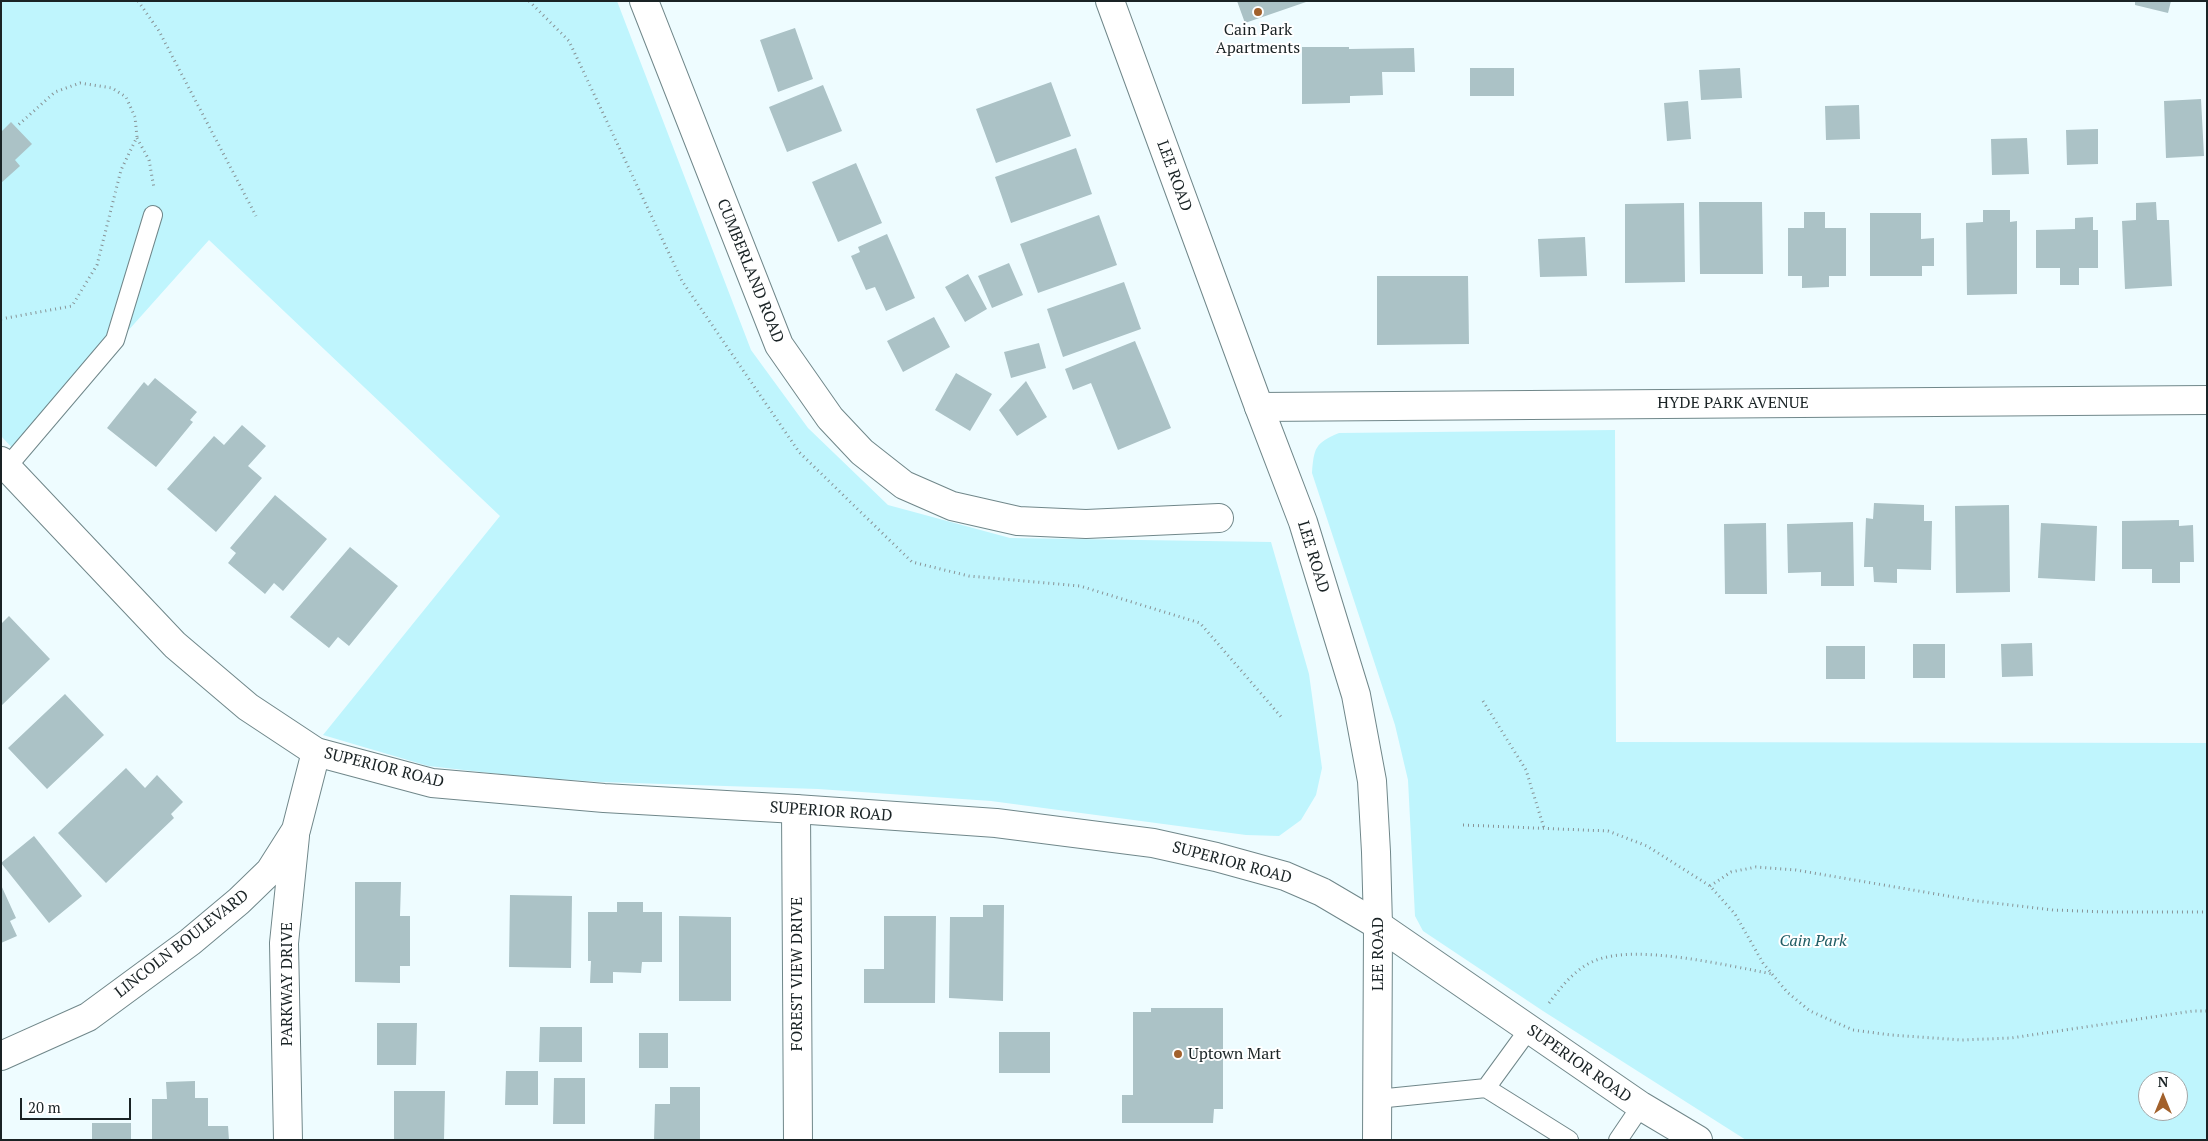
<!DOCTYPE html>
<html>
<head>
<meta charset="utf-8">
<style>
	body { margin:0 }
	#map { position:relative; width:2208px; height:1141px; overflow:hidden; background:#eefcff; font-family:"PT Serif",serif }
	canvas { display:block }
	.frame { position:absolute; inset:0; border:2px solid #1a2325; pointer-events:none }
	.north { position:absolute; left:2138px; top:1071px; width:50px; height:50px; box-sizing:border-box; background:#fff; border:1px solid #a3a7a8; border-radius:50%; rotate:0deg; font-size:14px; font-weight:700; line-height:20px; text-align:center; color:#1a2325 }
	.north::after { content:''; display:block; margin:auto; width:18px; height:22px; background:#a2612c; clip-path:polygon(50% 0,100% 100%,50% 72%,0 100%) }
	.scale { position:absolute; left:20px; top:1098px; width:111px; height:22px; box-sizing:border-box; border:2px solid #1a2325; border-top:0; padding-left:6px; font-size:15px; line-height:18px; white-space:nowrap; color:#1a2325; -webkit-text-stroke:4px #fff; paint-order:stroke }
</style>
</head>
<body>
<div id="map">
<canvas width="2208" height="1141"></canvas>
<div class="frame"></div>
<div class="north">N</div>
<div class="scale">20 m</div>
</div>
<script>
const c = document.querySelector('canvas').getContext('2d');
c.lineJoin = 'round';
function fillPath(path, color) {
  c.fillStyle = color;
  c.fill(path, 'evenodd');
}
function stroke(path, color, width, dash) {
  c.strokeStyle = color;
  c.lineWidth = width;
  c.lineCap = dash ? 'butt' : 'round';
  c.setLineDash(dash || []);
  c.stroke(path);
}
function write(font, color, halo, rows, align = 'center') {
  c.font = font + ' "PT Serif",serif';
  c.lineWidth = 4;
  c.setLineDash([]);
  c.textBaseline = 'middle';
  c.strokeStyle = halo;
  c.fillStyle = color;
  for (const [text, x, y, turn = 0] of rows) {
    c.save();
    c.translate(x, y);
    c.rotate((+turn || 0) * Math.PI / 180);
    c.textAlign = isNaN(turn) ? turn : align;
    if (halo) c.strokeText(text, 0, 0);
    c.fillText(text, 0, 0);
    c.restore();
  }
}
fillPath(new Path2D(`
	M1,1H617L751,350L808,428L888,505L1010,538L1271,542L1309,674L1322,768L1316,795L1301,820L1279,836L1246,835L991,801L818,789L601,782L526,777L428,766L323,735L500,516L209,240L18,454L1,436Z
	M1615,430L1616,742L2207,743V1140H1746L1543,1011L1423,931L1415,916L1408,780L1395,725L1312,473C1314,448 1315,443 1339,433ZM2148,1081H2178V1111H2148Z`), '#bff5fd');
fillPath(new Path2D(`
	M1237,1H1306V2L1245,23Z
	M2135,1H2171L2168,13L2135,5Z
	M795,28L813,79L778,92L760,40Z
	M1302,47H1349V49L1414,48L1415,72H1382L1383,95L1350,96V103L1302,104Z
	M1470,68H1514V96H1470Z
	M1740,68L1742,98L1701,100L1699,70Z
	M1051,82L1071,136L996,163L976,109Z
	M823,85L842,131L787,152L769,107Z
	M2201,99L2204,156L2166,158L2164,101Z
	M1688,101L1691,139L1667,141L1664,103Z
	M1859,105L1860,139L1826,140L1825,106Z
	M11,122L32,144L15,160L20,166L1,183V132Z
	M2098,129V164L2067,165L2066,130Z
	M2027,138L2029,174L1992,175L1991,139Z
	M1076,148L1092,194L1011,223L995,177Z
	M856,163L882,223L838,242L812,182Z
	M1699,202H1762L1763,274H1700Z
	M2156,202L2157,220H2169L2172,286L2125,289L2122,221L2136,220V203Z
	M1684,203L1685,282L1625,283V204Z
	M1983,210H2010V222L2017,221V294L1967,295L1966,223L1983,222Z
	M1804,212H1825V228H1846V276H1829V287L1802,288V276H1788V228H1804Z
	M1870,213H1921V239L1934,238V266H1922V276H1870Z
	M1099,215L1117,265L1038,293L1020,244Z
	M2093,217V230H2098V268H2079V285H2060V268H2036V230L2075,229V218Z
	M887,234L915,298L886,311L875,287L866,290L851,256L860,252L858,247Z
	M1585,237L1587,276L1540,277L1538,239Z
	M1009,263L1023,295L992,308L978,276Z
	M968,274L987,309L965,322L945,287Z
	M1377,276H1468L1469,344L1377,345Z
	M1124,282L1141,329L1063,357L1047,309Z
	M934,317L950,347L903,372L887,341Z
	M1135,341L1171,428L1118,450L1091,383L1073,390L1065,369Z
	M1039,343L1046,368L1011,378L1004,352Z
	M956,373L992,394L970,431L935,410Z
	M155,378L197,412L190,420L193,422L156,467L107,428L144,382L148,386Z
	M1026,381L1047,417L1017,436L999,410Z
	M242,425L266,446L248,466L262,478L216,532L167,489L214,436L224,445Z
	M275,495L327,539L283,591L274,583L265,594L228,563L236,553L230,548Z
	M1874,503L1924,505V521H1932L1931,570L1897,569V583L1874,582L1873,567H1864L1866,518L1873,519Z
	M2009,505L2010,592L1956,593L1955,506Z
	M2179,520V526L2193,525L2194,562H2180V583H2152V569H2122V521Z
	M1853,522L1854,586H1821V572L1788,573L1787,524Z
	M1766,523L1767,594H1725L1724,524Z
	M2041,523L2097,526L2095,581L2038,578Z
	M350,547L398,586L349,646L338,637L329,648L290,617Z
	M9,616L50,659L1,706V624Z
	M2032,643L2033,676L2002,677L2001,644Z
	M1913,644H1945V678H1913Z
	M1826,646H1865V679H1826Z
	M65,694L104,735L47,789L8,748Z
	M126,768L145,788L157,775L183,802L171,814L174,818L106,883L58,833Z
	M34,836L82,896L49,923L1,863Z
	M355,882H401L400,916H410V966H400V983L355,982Z
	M1,885L16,918L10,921L17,936L1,943Z
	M510,895L572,896L571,968L509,967Z
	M617,902H643V912H662V962H642L641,973L613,972V983H590L591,961H588V912H617Z
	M983,905H1004L1003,1001L949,998L950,917H983Z
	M679,916L731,917V1001H679Z
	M884,916H936L935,1003H864V969H884Z
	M1151,1008H1223V1109H1214L1213,1123H1122V1095H1133V1012H1151Z
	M377,1023H417L416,1065H377Z
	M540,1027H582V1062H539Z
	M999,1032H1050V1073H999Z
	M639,1033H668V1068H639Z
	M506,1071H538V1105H505Z
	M554,1078H585V1124H553Z
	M195,1081V1098H208V1126H228L229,1140H152V1099H167L166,1082Z
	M670,1087H700V1140H654L655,1104H670Z
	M394,1091H445L444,1140H394Z
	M92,1123H131V1140H92Z`), '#abc2c6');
const service = new Path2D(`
	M7,467L115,340L153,215
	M1486,1088L1569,1140
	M1377,1099L1486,1088L1529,1029
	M1618,1140L1641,1106`);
const minor = new Path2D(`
	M644,1L779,345L830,418L862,452L904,485L952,506L1018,521L1086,524L1219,518
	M1259,407L2207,400
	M796,809L798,1140
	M1,1056L88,1017L190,942L239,901L270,871L296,830L316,752
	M288,1140L284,943L295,836`);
const tertiary = new Path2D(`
	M1,461L175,645L248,707L316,752L432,783L604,798L796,809L996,823L1153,843L1216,857L1285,876L1322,892L1378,925L1641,1106L1698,1140`);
const secondary = new Path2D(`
	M1110,1L1259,407L1303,522L1356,695L1372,781L1376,852L1378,925L1377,1140`);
stroke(service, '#70878a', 20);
stroke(minor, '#70878a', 30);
stroke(tertiary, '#70878a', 30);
stroke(secondary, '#70878a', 30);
stroke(new Path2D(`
	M138,1L159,31L256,216
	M529,1L569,41L682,281L799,452L912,562L969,576L1080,586L1200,623L1283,719
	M137,138L149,160L154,188
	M1,319L72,306L97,265L121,170L137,137L135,117L126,97L112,88L80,83L55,92L16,127
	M1483,701L1526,770L1544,828
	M1463,825L1608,831L1647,846L1710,886L1735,914L1763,963L1787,992L1810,1011L1853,1030L1891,1035L1962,1040L2011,1038L2193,1011H2207
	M1710,886L1731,872L1756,867L1796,870L1977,901L2053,910L2107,912H2207
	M1549,1003C1561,987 1575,969 1594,961C1636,943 1728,966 1773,974`), '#889396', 3, [1, 4]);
stroke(service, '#fff', 18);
stroke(minor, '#fff', 28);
stroke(tertiary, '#fff', 28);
stroke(secondary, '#fff', 28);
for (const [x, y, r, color] of [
	[1258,12,5,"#a2612c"],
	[1178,1054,5,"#a2612c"]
]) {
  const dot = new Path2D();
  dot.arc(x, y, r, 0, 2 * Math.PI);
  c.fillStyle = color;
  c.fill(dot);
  stroke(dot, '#fff', 2);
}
write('16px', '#1a2325', '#fff', [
	["Cain Park",1258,30],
	["Apartments",1258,48],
	["Uptown Mart",1188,1054,"left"]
]);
write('16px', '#1a2325', '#fff', [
	["LEE ROAD",1174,176,70],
	["CUMBERLAND ROAD",750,271,68],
	["HYDE PARK AVENUE",1733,403],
	["LEE ROAD",1313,557,73],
	["SUPERIOR ROAD",384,768,14],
	["SUPERIOR ROAD",831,812,4],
	["SUPERIOR ROAD",1232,863,15],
	["LINCOLN BOULEVARD",182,944,-38],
	["LEE ROAD",1378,954,-90],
	["FOREST VIEW DRIVE",797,974,-90],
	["PARKWAY DRIVE",287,984,-90],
	["SUPERIOR ROAD",1579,1064,35]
]);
write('italic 16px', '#205d65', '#fff', [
	["Cain Park",1813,941]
]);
</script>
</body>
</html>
